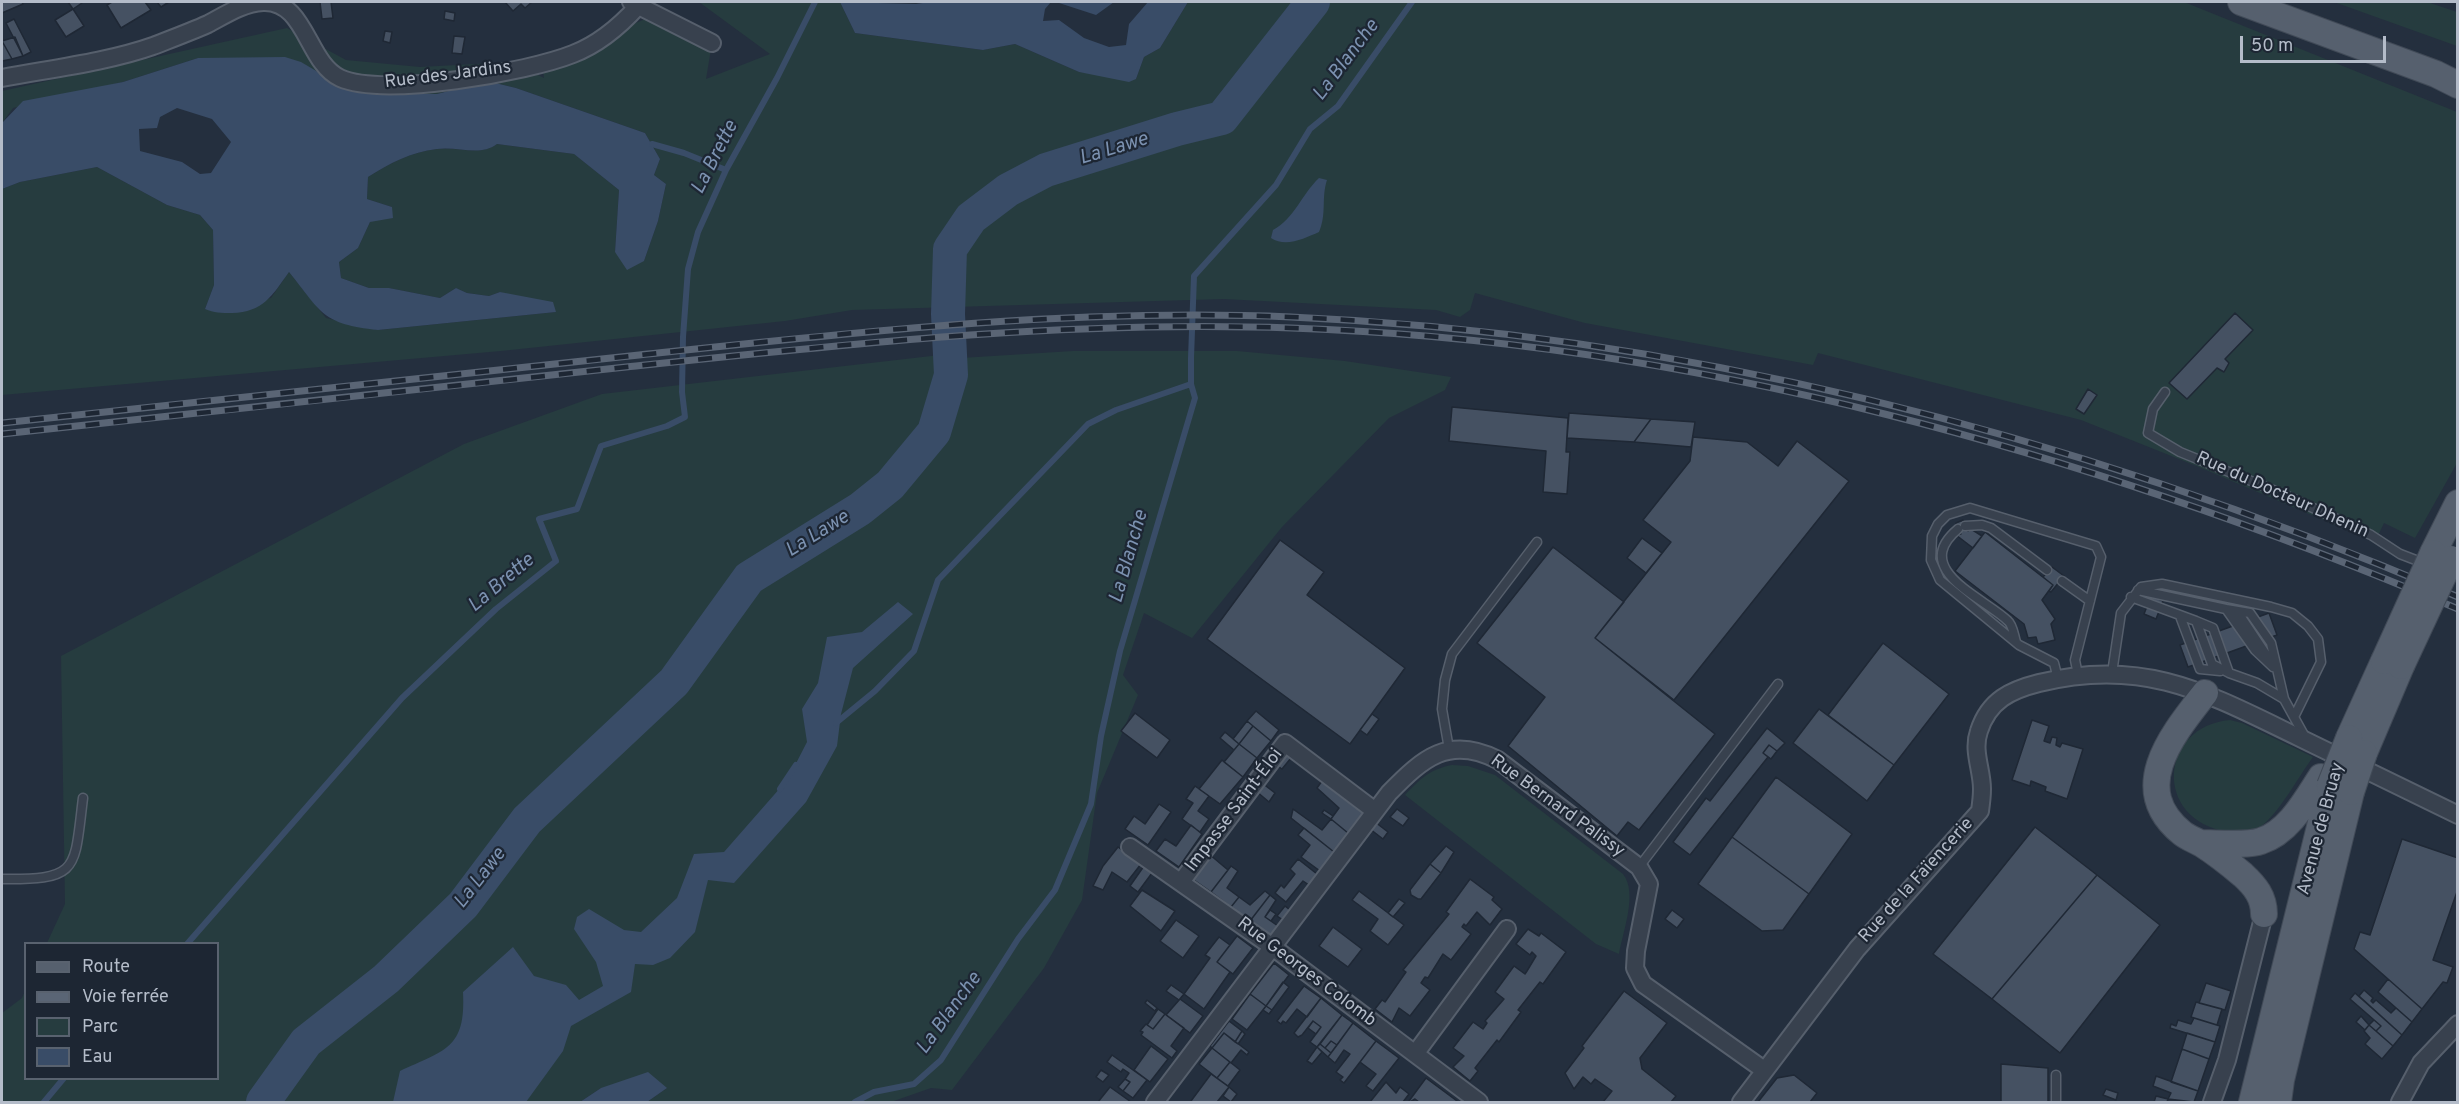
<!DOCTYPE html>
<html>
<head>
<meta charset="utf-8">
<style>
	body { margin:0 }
	#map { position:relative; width:2459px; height:1104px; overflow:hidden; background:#242f3e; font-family:Overpass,sans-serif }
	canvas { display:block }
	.frame { position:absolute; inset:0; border:3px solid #b4bcc9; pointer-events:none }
	.legend { position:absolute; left:24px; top:942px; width:195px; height:138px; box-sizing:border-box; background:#1d2633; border:2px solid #59626f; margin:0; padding:8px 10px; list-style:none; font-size:18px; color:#b4bcc9 }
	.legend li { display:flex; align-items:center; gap:12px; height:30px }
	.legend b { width:30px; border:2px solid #59626f }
	.scale { position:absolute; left:2240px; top:36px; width:146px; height:27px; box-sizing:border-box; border:3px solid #b4bcc9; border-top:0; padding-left:8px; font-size:18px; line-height:21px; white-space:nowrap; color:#b4bcc9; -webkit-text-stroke:4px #1d2633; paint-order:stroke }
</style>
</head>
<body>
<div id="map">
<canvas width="2459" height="1104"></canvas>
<div class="frame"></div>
<ul class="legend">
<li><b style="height:8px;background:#56606e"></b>Route</li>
<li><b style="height:8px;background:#5a6575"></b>Voie ferrée</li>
<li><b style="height:16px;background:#263c3f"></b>Parc</li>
<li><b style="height:16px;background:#394c67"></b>Eau</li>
</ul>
<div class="scale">50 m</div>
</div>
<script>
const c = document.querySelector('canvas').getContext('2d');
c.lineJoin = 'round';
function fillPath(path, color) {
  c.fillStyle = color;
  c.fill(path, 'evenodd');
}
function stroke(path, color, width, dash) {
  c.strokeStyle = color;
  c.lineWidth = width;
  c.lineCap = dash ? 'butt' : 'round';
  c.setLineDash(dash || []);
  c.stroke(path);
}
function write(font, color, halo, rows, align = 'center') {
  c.font = font + ' Overpass,sans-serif';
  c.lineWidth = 4.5;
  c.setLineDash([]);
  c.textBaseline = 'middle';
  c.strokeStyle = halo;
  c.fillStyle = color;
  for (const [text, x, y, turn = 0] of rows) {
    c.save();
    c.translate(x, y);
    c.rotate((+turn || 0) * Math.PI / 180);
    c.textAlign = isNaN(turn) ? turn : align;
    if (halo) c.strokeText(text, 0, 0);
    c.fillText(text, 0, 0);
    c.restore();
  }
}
fillPath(new Path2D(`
	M699,2H840L855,33L983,50L1015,44L1079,72L1136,79L1144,57L1160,48L1188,2H2184L2457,112V463L2415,538L2384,523L2375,542L2199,467L2081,420L1818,353L1813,365L1585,323L1475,293L1470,310L1460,317L1436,310L1224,299L852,310L785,321L501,351L2,395V189L20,182L97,167L167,205L200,215L213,230L214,285L205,309L271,298L289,272L326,318L378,330L556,312L500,292L489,296L467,293L456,288L440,298L389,288H369L341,278L339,262L358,248L370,222L392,207L367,199L368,177C390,163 411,152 437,149C458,146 479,157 497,144L574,154L619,190L615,252L644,261L658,221L666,184L654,175L660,159L645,133L516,88L487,81L437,94L364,93L335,82L198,58L123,82L13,108L2,123V91L287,28L346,60L420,67L512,62L544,78L542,62L655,15L712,43L706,79L770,54Z
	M2334,2H2427L2457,12V46Z
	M1073,351H1237L1345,361L1451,377L1445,390L1389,418L1282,527L1192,638L1144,613L1123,675L1138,695L1097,793L1082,900L1044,968L952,1090L931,1088L891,1102H647L667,1088H601L580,1102H2V1013L22,998L25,991L26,1078H218V944L47,943L65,904L61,656L464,444L602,394L940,355L961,358Z
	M2230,720L2242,723L2313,757C2299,776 2282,808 2264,824C2255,832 2240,833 2229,832C2152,821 2159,726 2230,720Z
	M1452,765L1468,766L1495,775L1623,874C1638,893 1623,931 1619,954L1596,944L1405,795C1420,779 1430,769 1452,765Z`), '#263c3f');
fillPath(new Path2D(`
	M840,2L916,4L929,2H1051L1045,9L1043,21L1059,20L1084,38L1109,47L1126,45L1129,24L1148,2H1188L1160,48L1144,57L1136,79L1129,82L1079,72L1015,44L983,50L855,33Z
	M1056,2H1114L1096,15Z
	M285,57L301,62L335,82L364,93L437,94L487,81L516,88L645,133L660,159L654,175L666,184L658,221L644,261L627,270L615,252L619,190L574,154L497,144C480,157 458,146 437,149C411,152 390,163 368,177L367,199L392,207L393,218L370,222L358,248L339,262L341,278L369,288H389L440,298L456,288L467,293L489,296L500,292L553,302L556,312L378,330C322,324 322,313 289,272C272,296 263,312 232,313C221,313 214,313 205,309L214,285L213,230L200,215L167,205L97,167L20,182L2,189V123L23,101L123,82L198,58ZM177,108L212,119L231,142L211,173L200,174L182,162L140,151L139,129L157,128L160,117Z
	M1319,178L1327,180C1321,198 1327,214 1319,232C1305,238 1286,248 1271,238L1273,230C1294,219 1302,194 1319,178Z
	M898,602L913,614L853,668L841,714L837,746L806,802L734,883L708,880L695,932L670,958L653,965L635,964L631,992L571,1026L563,1051L526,1102H393L400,1071C445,1050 466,1049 463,992L513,947L534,976L566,985L579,1000L603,986L596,962L574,929L577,917L589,909L624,930L641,932L677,898L694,854L724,852L788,779L807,742L802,709L818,683L827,637L862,632Z
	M648,1072L667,1088L647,1102H580L601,1088Z`), '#394c67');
stroke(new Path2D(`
	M652,144L684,153L726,170
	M836,723L875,691L914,651L938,580L1088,424L1116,410L1191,384
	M780,789L796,765
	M187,944L402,698L496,609L556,561L539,519L577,509L601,446L667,426L685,417L682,392L683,337L688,269L698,232L726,170L777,78L815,2
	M44,1102L64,1078
	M855,1102L874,1092L914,1084L941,1060L1018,939L1055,890L1091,804L1101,736L1120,651L1195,398L1191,384V358L1194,276L1276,185L1310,129L1338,106L1412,2`), '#394c67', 6);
stroke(new Path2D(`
	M263,1102L306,1042L386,979L463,905L527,820L674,682L749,578L860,509L890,485L934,432L951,375L948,314L950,249L971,218L1008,190L1046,170L1177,129L1222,118L1313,2`), '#394c67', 34);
const building = new Path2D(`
	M2,2H22L23,4L2,13Z
	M68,2H81L82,3L73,9Z
	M112,2H145L151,10L121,28L107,5Z
	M157,2H169L161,7Z
	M320,2H331L333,18L322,19Z
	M505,2H532L525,8L521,4L513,11Z
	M73,9L84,26L66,37L55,20Z
	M445,11L455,13L454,21L444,19Z
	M14,19L31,52L23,56L6,23Z
	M385,31L392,32L390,43L383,41Z
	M454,36L465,37L462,54L452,53Z
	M15,37L23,56L12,59L2,41Z
	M2,41L12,59L2,61Z
	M2235,313L2253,330L2225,359L2229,363L2224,372L2217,368L2187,399L2169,383Z
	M2088,389L2097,395L2084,414L2076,409Z
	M1452,407L1568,418L1566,452H1570L1567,494L1543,492L1546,451L1449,441Z
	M1569,413L1651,419L1634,442L1567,438Z
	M1651,419L1695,422L1691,447L1634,442Z
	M1693,437L1747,442L1778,466L1797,441L1849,481L1674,700L1595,638L1671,542L1643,520L1690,461Z
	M1963,520L1968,531L1971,529L1982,536L1973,548L1956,535L1961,534L1956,523Z
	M1985,532L2053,585L2042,600L2055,619L2051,624L2055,640L2038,644L2036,637L2028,638L2024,624L1955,571Z
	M1642,538L1662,553L1646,573L1627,558Z
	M1280,540L1324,572L1307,595L1405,668L1350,744L1207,639Z
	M1553,547L1624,602L1595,638L1715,734L1639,830L1628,822L1617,836L1508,746L1545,697L1477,643Z
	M2052,567L2064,576L2051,592L2049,591L2053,585L2043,577Z
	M2151,596L2163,601L2156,619L2144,614Z
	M2269,613L2277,635L2188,667L2180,645Z
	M1883,643L1949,694L1894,765L1828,715Z
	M1819,709L1894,765L1867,801L1793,743Z
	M1256,711L1279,730L1271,741L1247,721Z
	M1135,713L1170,740L1157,758L1121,731Z
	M1372,714L1379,719L1367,735L1360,730Z
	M2032,720L2049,726L2044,741L2050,743L2052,737L2057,738L2056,745L2060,747L2062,743L2083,749L2067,799L2045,791L2046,787L2031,781L2030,786L2012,780Z
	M1247,721L1253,726L1239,744L1233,739Z
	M1253,726L1271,741L1257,758L1239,744Z
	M1767,728L1785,743L1777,751L1769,745L1763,753L1768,757L1690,855L1673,842L1706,798L1710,801Z
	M1225,732L1239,744L1234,750L1220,738Z
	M1239,744L1257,758L1243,777L1224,762Z
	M1769,745L1777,751L1771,759L1763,753Z
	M1285,753L1291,758L1282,769L1276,765Z
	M1222,760L1243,777L1220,804L1199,789Z
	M1776,777L1852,834L1809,894L1732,837Z
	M1322,781L1363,813L1348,833L1331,819L1339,808L1317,788Z
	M1262,783L1275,793L1269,802L1256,791Z
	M1195,786L1209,796L1198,811L1209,819L1200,832L1182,819L1193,803L1186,799Z
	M1159,804L1171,812L1148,845L1125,829L1134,816L1145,824Z
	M1293,809L1322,830L1331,819L1348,833L1334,852L1291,818Z
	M1397,809L1409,818L1403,826L1390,817Z
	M1324,810L1333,816L1331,819L1322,813Z
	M1375,822L1388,832L1383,839L1370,829Z
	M1191,825L1202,834L1179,867L1156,851L1165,839L1176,846Z
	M2035,827L2097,875L1992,999L1933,954Z
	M1304,828L1334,852L1320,871L1301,857L1310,845L1298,835Z
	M1732,837L1809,894L1783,930L1762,931L1698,884Z
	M2402,839L2458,858V889L2433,960L2453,967L2447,983L2443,982L2422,1009L2354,949L2360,932L2370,935Z
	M1446,846L1454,852L1441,873L1430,864Z
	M1118,847L1141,864L1127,882L1112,872L1103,890L1093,886L1103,866Z
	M1209,854L1228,870L1211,892L1191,878Z
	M1298,859L1317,874L1309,885L1303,881L1286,902L1275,893L1281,885L1284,888L1295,874L1290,869Z
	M1430,864L1441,873L1421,899H1418L1411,895L1410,890Z
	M1144,866L1152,873L1138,892L1130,886Z
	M1231,866L1238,871L1227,888L1239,897L1231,907L1211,892Z
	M2097,875L2160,925L2060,1053L1992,999Z
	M1470,879L1494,897L1492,900L1502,909L1490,925L1477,912L1466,926L1464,924L1462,927L1471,934L1451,960L1443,954L1428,978L1425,977L1421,983L1430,990L1410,1016L1399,1008L1392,1022L1375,1009L1382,1000L1385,1002L1406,972L1403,970L1449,914L1446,912Z
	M1142,890L1175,911L1161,931L1130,906Z
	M1265,891L1270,895L1250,921L1231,907L1239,897L1250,905Z
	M1359,891L1404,925L1388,945L1370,931L1378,919L1352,900Z
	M1270,895L1276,900L1265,917L1278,926L1270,936L1250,921Z
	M1399,899L1405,903L1393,917L1388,913Z
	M1285,906L1290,910L1283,920L1277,916Z
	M1270,910L1276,914L1271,921L1265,917Z
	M1672,910L1684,919L1677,928L1665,919Z
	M1176,920L1199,936L1183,958L1160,941Z
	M1333,927L1362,949L1348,967L1319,946Z
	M1528,929L1539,936L1541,933L1566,952L1543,984L1540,982L1518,1010L1521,1012L1499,1042L1497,1040L1475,1068L1478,1071L1470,1081L1453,1067L1464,1056L1453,1048L1473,1022L1483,1029L1487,1023L1485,1021L1504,999L1495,992L1514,966L1525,974L1527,971L1536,956L1532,952L1530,955L1516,944Z
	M1237,936L1253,948L1233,974L1217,962Z
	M1219,937L1230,945L1217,962L1230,972L1204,1009L1184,994L1210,958L1205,955Z
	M1274,963L1289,975L1266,1006L1250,994Z
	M2388,979L2422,1009L2412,1022L2378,992Z
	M1283,982L1289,987L1272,1010L1266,1006Z
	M2206,983L2231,991L2225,1010L2199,1003Z
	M1171,985L1184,994L1179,1000L1166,991Z
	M1304,986L1321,998L1307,1017L1297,1009L1286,1023L1283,1021L1281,1024L1277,1021Z
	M2364,990L2373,998L2371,1001L2373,1003L2376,1000L2391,1013L2396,1008L2412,1022L2402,1035L2359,996Z
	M1624,991L1667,1023L1640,1058L1642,1069L1676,1096L1671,1102H1603L1612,1091L1595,1079L1591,1084L1583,1077L1574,1089L1565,1073L1584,1048L1582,1046Z
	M2355,993L2402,1035L2393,1046L2376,1031L2381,1026L2350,999Z
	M1250,994L1266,1006L1247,1030L1232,1019Z
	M1321,998L1342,1015L1317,1047L1310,1042L1321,1027L1313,1021L1302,1035L1298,1037L1294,1033Z
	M1180,999L1203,1016L1190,1033L1166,1015Z
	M1147,1000L1157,1008L1155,1011L1145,1003Z
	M2196,1002L2222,1009L2217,1025L2191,1017Z
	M1266,1006L1272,1010L1269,1014L1263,1010Z
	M1158,1009L1165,1014L1153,1029L1147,1025Z
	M1165,1014L1184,1028L1171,1046L1177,1051L1172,1058L1141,1035L1143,1032L1140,1031L1146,1024L1153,1029Z
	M1342,1015L1353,1023L1337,1045L1331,1041L1325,1048L1320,1044Z
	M2361,1016L2369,1025L2365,1030L2356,1022Z
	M2194,1018L2220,1026L2215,1042L2170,1028L2171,1024L2176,1026L2178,1020L2191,1024Z
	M2374,1020L2381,1026L2376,1031L2369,1025Z
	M1229,1021L1242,1031L1235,1042L1224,1033L1212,1048L1210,1046Z
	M1313,1021L1321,1027L1316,1034L1308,1028Z
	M1353,1023L1376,1041L1344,1083L1340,1080L1343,1077L1336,1072L1350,1054L1344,1050L1335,1063L1328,1057Z
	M2369,1025L2393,1046L2382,1059L2365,1044L2370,1038L2364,1031Z
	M1242,1031L1245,1034L1238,1044L1235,1042Z
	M1224,1033L1249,1052L1247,1055L1241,1050L1231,1063L1212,1048Z
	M2187,1033L2215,1042L2209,1059L2182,1049Z
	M1331,1041L1337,1045L1331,1053L1325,1048Z
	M1376,1041L1399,1058L1373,1091L1366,1086L1376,1074L1360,1062Z
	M1320,1044L1331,1053L1328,1057L1317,1047Z
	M1151,1046L1168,1059L1150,1082L1134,1070Z
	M1317,1047L1322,1052L1312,1064L1307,1061Z
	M1212,1048L1230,1062L1217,1078L1199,1064Z
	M2182,1049L2209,1059L2198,1091L2171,1082Z
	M1112,1055L1147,1080L1133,1098L1123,1091L1130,1082L1125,1079L1129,1073L1123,1069L1121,1072L1107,1062Z
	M1230,1062L1240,1070L1228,1086L1217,1078Z
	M2001,1064L2048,1068V1102H2001Z
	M1101,1070L1109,1075L1103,1082L1096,1077Z
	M1211,1074L1229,1087L1217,1102H1192L1191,1101Z
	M1794,1075L1817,1093L1810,1102H1758L1777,1078Z
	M2156,1076L2198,1091L2194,1102L2168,1099L2171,1093L2153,1086Z
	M1426,1078L1457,1101L1456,1102H1419L1415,1099L1410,1102L1409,1101Z
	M1125,1079L1130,1082L1123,1091L1118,1087Z
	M1386,1082L1396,1093L1400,1087L1409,1094L1403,1102H1370Z
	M1110,1087L1131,1102H1098Z
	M1229,1087L1237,1094L1231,1102L1223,1096Z
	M2106,1089L2118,1093L2116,1100L2103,1095Z
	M2156,1096L2168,1099L2167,1102H2154Z`);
fillPath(building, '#455162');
stroke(building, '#1f2835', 1.5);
const lane = new Path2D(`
	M2165,392L2153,409L2148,433L2180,452L2283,494L2371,535L2400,554L2426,564
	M1965,526L1982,525L1991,528L2047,570
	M1958,529C1909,570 1985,598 2008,621C2013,625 2014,636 2016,642
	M2062,581L2090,601
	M2138,590L2226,609L2255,650L2273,667
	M2131,597L2196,621L2212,664L2229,673
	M2226,609L2250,613L2271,643L2284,699
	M2234,613L2241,617L2271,662
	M2180,616L2200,669L2220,671
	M2196,621L2213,628L2229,673L2257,683L2284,699L2305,737
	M2112,673L2121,613L2141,587L2162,584L2271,607L2292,613L2308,626L2318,639L2321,662L2294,717
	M2058,679L2054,663L2019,645L1940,580L1931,560L1932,536L1938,524L1947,515L1970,508L2096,546L2101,557L2075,660L2078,675
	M1449,749L1442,709L1445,680L1452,654L1537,542
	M1639,867L1778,684
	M2,879C80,880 74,870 83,798
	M2056,1102V1075`);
const street = new Path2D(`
	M631,2L712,43
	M2,78C49,69 108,62 153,46C171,39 190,32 208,24C225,15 243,3 263,2C306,0 307,63 340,78C384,98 528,72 573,54C599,44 620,26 638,6
	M1130,847L1274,948L1479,1102
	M1181,882L1285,743L1375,811
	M1415,1054L1507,929
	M1155,1102L1389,793C1423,758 1449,735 1498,760L1639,867L1649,884L1636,951L1635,968L1643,984L1764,1070
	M1741,1102L1857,949L1980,811C1981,804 1982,796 1982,789C1982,769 1972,751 1979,731C1989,700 2011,690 2039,683C2144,657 2207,693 2298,737C2351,763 2404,789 2458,815
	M2212,1102L2227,1060L2264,914
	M2400,1102L2421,1063L2458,1024`);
const primary = new Path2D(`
	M2241,2L2436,74L2458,85
	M2433,553L2458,503
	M2205,693C2173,734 2127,788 2182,833C2188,838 2195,840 2202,844C2216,853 2230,864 2243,875C2255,886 2264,897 2264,914
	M2349,738L2384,661
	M2364,753L2401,666
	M2200,843C2217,843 2247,846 2261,841C2289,832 2306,800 2321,777
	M2252,1102L2330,786
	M2278,1102L2281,1080L2351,792`);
stroke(lane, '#565f6c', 11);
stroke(street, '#565f6c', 20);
stroke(primary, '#414a57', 28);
stroke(lane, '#38414e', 8);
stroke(street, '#38414e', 16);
stroke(primary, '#56606e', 26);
const rail = new Path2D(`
	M2,423C214,400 426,378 639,355C856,332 1072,308 1291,317C1695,334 2087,439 2458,597
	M2,434C210,412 418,390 626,367C848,344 1068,320 1291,328C1694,341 2087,452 2458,609`);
stroke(rail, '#5a6575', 7);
stroke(rail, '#1d2633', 4.5, [14]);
const primaryBridge = new Path2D(`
	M2384,661L2433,553
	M2401,666L2451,559
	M2330,786L2349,738
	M2351,792L2364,753`);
stroke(primaryBridge, '#414a57', 28, []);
stroke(primaryBridge, '#56606e', 26);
write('18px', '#b4bcc9', '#1d2633', [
	["Rue des Jardins",448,76,-7],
	["Rue du Docteur Dhenin",2282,496,24],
	["Rue Bernard Palissy",1557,807,36],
	["Impasse Saint-Éloi",1235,811,-53],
	["Avenue de Bruay",2322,829,-75],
	["Rue de la Faïencerie",1917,881,-48],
	["Rue Georges Colomb",1306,973,37]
]);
write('italic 20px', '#7c92b1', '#1d2633', [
	["La Blanche",1347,61,-53],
	["La Lawe",1114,150,-17],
	["La Brette",716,158,-63],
	["La Lawe",818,535,-32],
	["La Blanche",1130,557,-74],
	["La Brette",502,584,-40],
	["La Lawe",481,879,-52],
	["La Blanche",950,1014,-54]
]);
</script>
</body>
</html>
